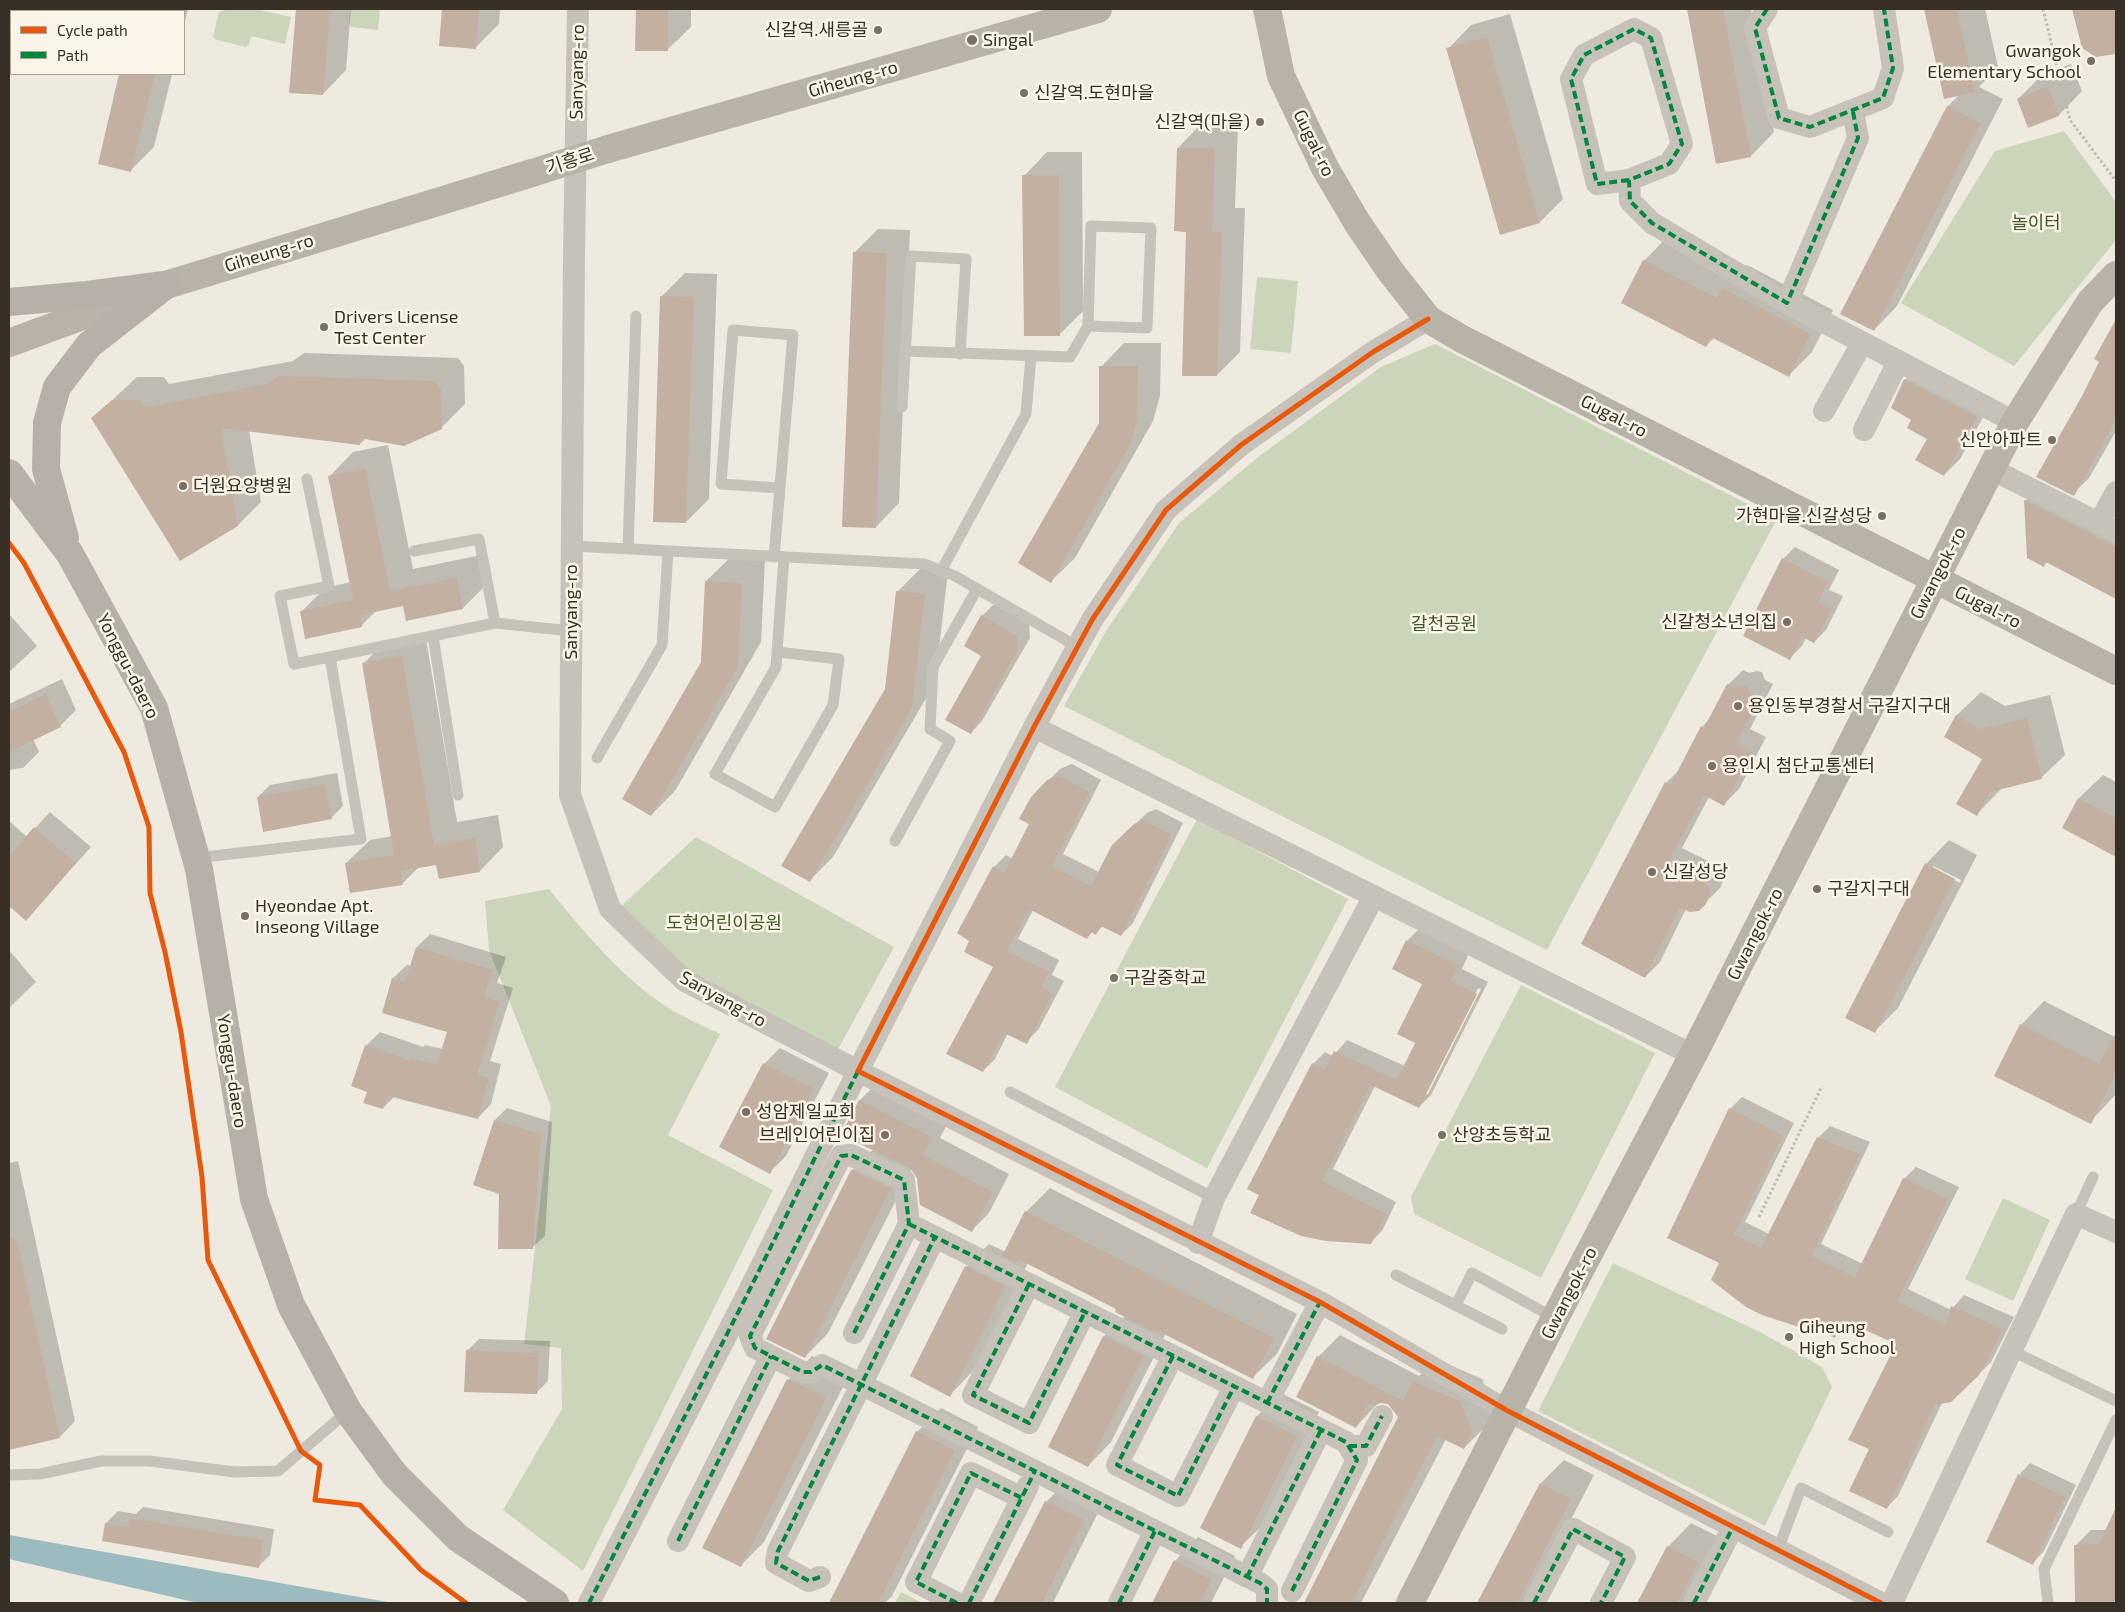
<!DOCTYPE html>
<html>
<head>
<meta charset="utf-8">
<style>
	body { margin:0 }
	#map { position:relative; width:2125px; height:1612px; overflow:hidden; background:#eeeae0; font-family:"Exo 2",sans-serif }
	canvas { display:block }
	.frame { position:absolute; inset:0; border:10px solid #382f27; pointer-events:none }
	.legend { position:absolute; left:10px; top:10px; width:175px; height:65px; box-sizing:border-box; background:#fbf5e7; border:1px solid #ada69a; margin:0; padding:6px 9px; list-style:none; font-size:15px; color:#382f27 }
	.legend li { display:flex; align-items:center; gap:10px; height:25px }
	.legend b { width:25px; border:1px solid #ada69a }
</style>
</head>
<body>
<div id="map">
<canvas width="2125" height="1612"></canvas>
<div class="frame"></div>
<ul class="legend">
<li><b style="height:6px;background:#e8590c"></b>Cycle path</li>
<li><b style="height:6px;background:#00873e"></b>Path</li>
</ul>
</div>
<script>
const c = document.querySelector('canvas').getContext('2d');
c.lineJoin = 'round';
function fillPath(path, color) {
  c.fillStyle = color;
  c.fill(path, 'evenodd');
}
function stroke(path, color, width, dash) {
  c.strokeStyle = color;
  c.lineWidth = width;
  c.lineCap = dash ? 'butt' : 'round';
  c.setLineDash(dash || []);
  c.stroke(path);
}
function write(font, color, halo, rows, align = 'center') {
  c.font = font + ' "Exo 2","Noto Sans KR",sans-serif';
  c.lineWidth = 5;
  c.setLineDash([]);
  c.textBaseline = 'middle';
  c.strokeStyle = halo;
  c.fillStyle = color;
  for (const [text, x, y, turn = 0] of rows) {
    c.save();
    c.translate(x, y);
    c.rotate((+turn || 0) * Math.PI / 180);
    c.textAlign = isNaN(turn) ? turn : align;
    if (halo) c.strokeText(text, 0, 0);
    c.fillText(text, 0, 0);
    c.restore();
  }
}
fillPath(new Path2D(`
	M62,9H122V11H62Z
	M228,9H255L291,17L285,44L251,36L249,44L246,47L217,40L213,37L219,12Z
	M350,9H380L378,30L351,27L349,22Z
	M2064,131L2116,202V240L2014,366L1901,303L1995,151Z
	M1257,277L1298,281L1291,353L1250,349Z
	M1435,344L1777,519L1547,950L1064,706L1106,631L1179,523L1258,457L1381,367Z
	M1197,819L1348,899L1207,1168L1055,1087Z
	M696,837L894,947L836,1053L687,973L620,907Z
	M549,889C583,931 625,982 672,1010C687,1019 704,1026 720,1034L668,1135L773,1190L583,1571L503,1510L562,1409L561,1348L524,1344L551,1106L489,950L485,901Z
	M1521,985L1655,1053L1541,1278L1414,1214L1411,1197Z
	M2003,1198L2050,1220L2013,1301L1965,1279Z
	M1613,1263L1760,1332L1822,1367L1832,1387L1765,1526L1538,1411Z
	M901,1592L923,1603H895Z`), '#cbd5b9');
fillPath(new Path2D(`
	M9,1535L393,1603H198L9,1559Z`), '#9bbbc0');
fillPath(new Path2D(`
	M138,9H188L184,25V11H136Z
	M297,9H351L346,70L323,94L290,91Z
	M443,9H500L499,24L476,47L440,44Z
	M637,9H691V27L667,50H637Z
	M1689,9H1751L1774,132L1751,156L1717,162Z
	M1925,9H1985L1998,67L1979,87L2003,99L1897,306L1874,330L1842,313L1948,106L1960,94L1945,97Z
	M2074,9H2116V52L2097,56L2083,47Z
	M1510,14L1563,199L1540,222L1448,49L1471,25Z
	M2071,64L2082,91L2059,115L2029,126L2018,99L2042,75Z
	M121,74H172L154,147L131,170L99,163Z
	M1201,124L1238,125L1235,208H1245L1240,352L1217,375L1187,231L1178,148Z
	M1047,152H1082L1083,311L1059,335L1024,176Z
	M878,229L910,230L899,503L876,527L854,253Z
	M1667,237L1738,274L1747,265L1833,310L1812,352L1788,376L1714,338L1706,346L1644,261Z
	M685,273L717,274L709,499L686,522L661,297Z
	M2116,322V431L2089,478L2073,494L2083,397L2101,361L2096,358Z
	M1124,343H1161L1160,396L1153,421L1075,558L1051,581L1100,423L1101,367Z
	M304,353L458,358L464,366L465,404L441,428L366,438L360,444L249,430L261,502L238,525L93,418L137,377H164L169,384L293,361Z
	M1921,364L1992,401L1960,459L1944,475L1928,439L1913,420L1905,380Z
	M388,445L413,569L481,555L486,585L463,608L404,605L377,610L361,626L301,612L325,588L351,582L330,476L353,452Z
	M2040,486L2116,525V598L2048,561L2043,566L2025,501Z
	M1795,547L1839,570L1829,590L1843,596L1826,630L1814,642L1806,638L1802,646L1790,658L1783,559Z
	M730,558L765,559L761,642L675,791L651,815L702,662L706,581Z
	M921,568L948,571L935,683L833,857L809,881L886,689L897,592Z
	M994,604L1029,624L1030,638L982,721L971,733L982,655V616Z
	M9,614L37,646L9,672Z
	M425,633L457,822L498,815L503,847L480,871L440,877L437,864L419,867L403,883L351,892L346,863L370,840L393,836L364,663L387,640Z
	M1743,670L1749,673L1757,671L1762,672L1765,680L1773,684L1750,729L1766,737L1739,789L1724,804L1709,797L1682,848L1718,866L1724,874L1721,887L1705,903L1686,909L1660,962L1645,977L1666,783L1680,769L1702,727L1711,717L1728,685Z
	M62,679L76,710L60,726L33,739L39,752L23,768L9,770V704Z
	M1981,692L2005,706L2050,695L2065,755L2041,778L2002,788L1977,814L1984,758L1945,736L1957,715Z
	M1072,764L1101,780L1063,854L1099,872L1126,833L1147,813L1156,809L1183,823L1133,923L1121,935L1103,926L1096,933L1093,932L1087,937L1033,910L1018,939L1059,960L1052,975L1064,981L1038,1030L1026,1042L1008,1033L995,1059L983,1071L994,966L971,940L994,867L1006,855L1013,859L1031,824L1032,797L1060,769Z
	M337,773L343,806L331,818L258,797L270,785Z
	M2103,775L2116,782V856L2064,828L2079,798Z
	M50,812L91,847L26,919L9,904V821L27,837Z
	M1949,840L1977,855L1898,1008L1874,1032L1926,864ZM1933,866L1961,880L1960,883L1933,869Z
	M1419,929L1469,953L1462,969L1488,982L1431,1095L1419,1107L1375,1086L1333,1169L1396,1202L1382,1231L1370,1243L1261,1195L1313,1064L1325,1052L1333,1056L1347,1040L1405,1066L1417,1042L1424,983L1393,968L1407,941ZM1478,988L1481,989L1428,1094H1425Z
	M430,934L506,957L497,983L513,988L490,1061L501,1064L491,1104L478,1118L394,1097L383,1108L368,1091L366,1046L380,1032L423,1047L425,1045L443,1049L448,1032L393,978L407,965L411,966L417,947Z
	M9,950L36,982L9,1008Z
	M2044,1001L2115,1037L2116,1035V1094L2090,1122L2021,1025Z
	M780,1048L829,1073L786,1156L770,1172L721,1147L764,1064Z
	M877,1083L949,1120L940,1138L1009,1174L989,1213L971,1231L918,1178L912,1169L828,1333L805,1357L768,1338L852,1170L874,1149L843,1134L860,1100Z
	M1742,1097L1794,1123L1745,1222L1769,1234L1818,1138L1830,1126L1870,1142L1821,1244L1863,1264L1904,1179L1916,1167L1959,1187L1908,1289L1951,1310L1964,1295L2014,1317L1991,1362L1979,1374L1942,1403L1898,1496L1887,1507L1870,1448L1897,1343L1848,1320L1834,1336L1721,1262L1668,1238L1731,1108Z
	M507,1108L552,1122L545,1236L533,1247L500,1193L495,1120Z
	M18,1161L75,1421L60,1437L9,1449V1163Z
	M1050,1188L1297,1314L1277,1354L1253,1377L1166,1333L1111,1442L1088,1466L1049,1447L1104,1336L1125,1316L1118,1309L1028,1263L973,1371L950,1395L966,1267L989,1244L1006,1252L1026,1212Z
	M1340,1335L1419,1376L1436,1359L1482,1379L1494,1409L1486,1426L1464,1448L1446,1439L1361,1603H1304L1399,1416L1388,1403L1379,1402L1356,1427L1318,1357Z
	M479,1339L550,1341L548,1381L536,1393L467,1351Z
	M812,1356L850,1373L764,1542L740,1566L704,1547L788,1380Z
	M1281,1393L1319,1412L1264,1524L1240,1547L1202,1528L1257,1416Z
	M941,1408L978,1427L892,1596L885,1603H836L832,1601L917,1432Z
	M1564,1460L1594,1475L1528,1603H1479L1541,1483Z
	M2030,1463L2076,1485L2044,1551L2033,1563L2019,1475Z
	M1070,1478L1106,1497L1053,1603H995L1046,1502Z
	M143,1507L274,1529L270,1555L258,1567L103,1540L106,1523L118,1511L136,1514Z
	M2116,1510V1603H2076V1545L2091,1530H2107Z
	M1691,1523L1721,1538L1688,1603H1639L1668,1547Z
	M1198,1537L1235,1556L1211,1603H1153L1175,1561Z`), '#0003');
fillPath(new Path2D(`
	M296,9H330L323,95L289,93Z
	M442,9H479L476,49L439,46Z
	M636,9H668V51H635Z
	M1687,9H1723L1751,157L1716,164Z
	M1924,9H1957L1975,92L1944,99Z
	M2072,9H2116V54L2096,57L2082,48Z
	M1487,37L1540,223L1500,235L1446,48Z
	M119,74H155L131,172L98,164Z
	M2048,86L2059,116L2028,128L2017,99Z
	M1947,106L1981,123L1874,331L1840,314Z
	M1177,148H1215L1212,231L1222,232L1217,376H1182L1186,232L1174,231Z
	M1022,175H1059L1060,336H1024Z
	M853,252L887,253L876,528L842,527Z
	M1643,260L1717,298L1722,288L1811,334L1789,377L1711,337L1706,347L1621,303Z
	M660,296L694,297L686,523L653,522Z
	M2116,319V419L2074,496L2036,477L2082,396L2099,362L2094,359Z
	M1099,366H1138L1137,421L1130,445L1051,583L1018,563L1099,423Z
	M279,376L434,381L441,389L442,429L404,446L359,438L360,445L221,428L238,526L180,561L91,418L112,400H140L146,407L268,384Z
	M1904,379L1977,417L1944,476L1915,460L1927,439L1907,428L1911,420L1891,408Z
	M365,468L390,591L457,578L463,609L406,621L403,606L360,615L362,627L305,639L300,611L353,600L328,476Z
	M2024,500L2116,547V599L2046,562L2044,567L2027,558Z
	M1782,558L1828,582L1818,602L1832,608L1814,643L1802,637L1790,660L1743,636Z
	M705,581L742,583L738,667L651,816L622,799L701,662Z
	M896,591L925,594L912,708L810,882L781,866L885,689Z
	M981,615L1017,636L1018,650L971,734L945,720L981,656L964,646Z
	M402,656L434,845L475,838L480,872L439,879L436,865L401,871L403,885L350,893L345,863L394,855L362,663Z
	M1727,684L1733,688L1741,685L1747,687L1750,695L1759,699L1736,744L1752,752L1724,806L1704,795L1668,863L1704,881L1710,889L1708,898L1706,904L1699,911L1690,912L1680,908L1645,978L1581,944L1665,782L1671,784L1701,726L1704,728Z
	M46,694L61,727L9,752V712Z
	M1956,715L1981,729L2027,718L2042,779L1990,792L1977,816L1956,804L1982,759L1944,737Z
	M1059,776L1090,792L1052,866L1091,886L1112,845L1134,824L1143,820L1172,835L1121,936L1101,926L1096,935L1091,932L1087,939L1029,909L1007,951L1049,972L1041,987L1053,993L1027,1044L1004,1033L983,1072L946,1054L993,967L964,952L969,941L957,933L993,866L1004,873L1029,824L1019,819L1031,797L1047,780Z
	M325,784L332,819L263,832L257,797Z
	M2078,798L2116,818V857L2062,828Z
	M34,827L76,863L26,921L9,906V856Z
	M1925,863L1955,879L1875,1033L1845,1018Z
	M1406,940L1458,965L1451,981L1477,994L1419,1108L1371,1085L1322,1181L1386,1214L1371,1244L1326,1241L1301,1236L1250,1213L1259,1195L1247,1189L1312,1063L1325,1070L1334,1051L1397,1080L1415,1043L1397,1034L1422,984L1392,969Z
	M416,947L493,970L484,997L500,1002L477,1075L489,1078L478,1119L388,1096L383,1109L363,1103L367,1092L351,1086L365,1045L409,1060L410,1058L437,1065L447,1032L382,1013L392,978L405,982Z
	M2020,1024L2099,1064L2116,1032V1073L2091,1124L1994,1076Z
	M763,1063L814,1089L770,1174L719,1147Z
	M859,1100L932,1137L923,1155L993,1192L972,1232L920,1205L917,1178L910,1168L841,1135Z
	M1729,1108L1783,1135L1734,1234L1761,1248L1817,1137L1860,1154L1811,1256L1855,1277L1903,1178L1948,1199L1897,1301L1946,1325L1951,1306L2003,1329L1979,1375L1951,1402L1935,1405L1887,1509L1849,1491L1869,1449L1848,1440L1896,1344L1843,1320L1835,1338L1813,1327L1796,1326L1762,1315L1746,1307L1711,1280L1719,1263L1667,1238Z
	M494,1120L541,1134L533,1249H498L499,1194L473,1185Z
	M851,1170L892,1189V1191L890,1190L805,1358L766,1339Z
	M1025,1211L1274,1338L1253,1379L1156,1330L1155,1332L1115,1312L1116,1309L1018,1259L1017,1263L1002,1256Z
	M16,1237L60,1438L9,1450V1238Z
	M965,1266L1005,1286L950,1397L910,1376Z
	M1103,1336L1144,1356L1088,1467L1048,1447Z
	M466,1350L539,1353L537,1394L464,1392Z
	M1317,1356L1403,1401L1413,1381L1460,1401L1472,1432L1464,1449L1437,1436L1352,1603H1304L1398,1417L1388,1404L1381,1403L1375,1405L1369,1403L1356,1428L1296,1397Z
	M787,1379L827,1397L741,1567L702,1548Z
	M1256,1416L1297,1436L1241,1549L1200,1528Z
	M916,1431L955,1450L878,1603H829Z
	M2018,1474L2065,1497L2033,1565L1986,1542Z
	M1540,1483L1571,1499L1517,1603H1477Z
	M1045,1501L1084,1520L1042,1603H993Z
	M2116,1507V1603H2075L2074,1545L2099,1544Z
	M130,1518L263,1540L259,1568L102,1541L105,1523L129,1527Z
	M1667,1546L1698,1562L1677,1603H1637Z
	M1174,1560L1212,1580L1200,1603H1152Z`), '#c3b0a0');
stroke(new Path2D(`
	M2043,9L2070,120L2116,181
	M1759,1217L1822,1086`), '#c0bab1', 3, [2.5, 2.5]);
stroke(new Path2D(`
	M1091,226L1151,228L1147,328L1088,326Z
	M905,351L1070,357L1088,326
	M902,407L911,256L966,259L960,354
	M307,479L329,586L280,596L294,664L330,657
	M571,546L925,564L955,576L1078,647
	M628,549L636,316
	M414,551L479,539L495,623
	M774,557L793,335L733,330L721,484L780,488
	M941,571L1026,414L1031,356
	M433,636L458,795
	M777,652L839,659L833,705L775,807L715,774L776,667L777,652L784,557
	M597,758L662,645L668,551
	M895,841L950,741L930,729L933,667L977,589
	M196,858L361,839L330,657L495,623L571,631
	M1010,1092L1214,1198
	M2076,1214L2093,1177
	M1396,1275L1502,1329
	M1456,1305L1472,1273L1555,1318
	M2012,1351L2116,1401
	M9,1475L40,1474L101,1461H149L235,1472L278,1471L348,1411
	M1778,1550L1801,1488L1888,1532
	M2048,1603L2044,1569L2116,1420`), '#c7c2b9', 11);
stroke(new Path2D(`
	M578,9L574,254L570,795L610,909L685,981L858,1071L747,1295L589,1603
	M1767,9L1755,28L1779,118L1810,127L1883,98L1893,68L1884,9
	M1629,180L1597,184L1571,79L1584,55L1634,29L1651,38L1682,144L1669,164L1629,180L1630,201L1652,223L1787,303L2015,422
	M1787,303L1858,138L1853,112
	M1428,319L1373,352L1241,445L1166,510L1092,620L1034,727L858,1071L1320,1302L1508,1411L1881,1603
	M1824,411L1862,343
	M1864,430L1898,362
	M1991,469L2099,523
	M2116,492L2099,523L2116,532
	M1034,727L1693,1055
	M909,1224L1346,1442L1357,1460L1292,1591
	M1198,1243L1214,1198L1374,896
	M1029,1284L973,1395L1029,1423L1085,1312
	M854,1333L909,1224L904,1180L851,1155L841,1156L750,1336L755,1348L803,1372H811L822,1365L1260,1583L1267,1589V1603
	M1173,1356L1117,1465L1178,1496L1234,1387
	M1267,1403L1320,1302
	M1349,1446H1366L1382,1416
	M678,1541L771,1356
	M820,1577L809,1581L776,1563L778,1551L935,1237
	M1247,1577L1321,1430
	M957,1603L916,1582L971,1473L1022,1498
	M969,1603L1028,1486
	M1119,1603L1155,1531
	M1534,1603L1573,1529L1625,1557L1601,1603
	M1694,1603L1733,1527
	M1892,1603L2076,1214L2116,1232`), '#c7c2b9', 22);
stroke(new Path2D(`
	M1267,9L1281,76L1325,168L1358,224L1391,272L1428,319L1462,339L2116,671
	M608,149L1098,9
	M9,343L166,285L532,173
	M1410,1603L1555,1318L1693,1055L2015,422L2090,302L2116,275`), '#b8b2a9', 28);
stroke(new Path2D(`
	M9,302L87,295L164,285
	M9,473L70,554L154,708L199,869L254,1199L291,1305L348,1411L394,1474L458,1538L555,1603
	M65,538L46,469L47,423L57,387L89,345L166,285`), '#b6b0a8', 28);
stroke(new Path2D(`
	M532,173L608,149`), '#b8b2a9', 28);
stroke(new Path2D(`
	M1767,9L1755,28L1779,118L1810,127L1883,98L1893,68L1884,9
	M1629,180L1597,184L1571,79L1584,55L1634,29L1651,38L1682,144L1669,164L1629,180L1630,201L1652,223L1787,303L1858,138L1853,112
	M909,1224L1346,1442L1357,1460L1292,1591
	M1029,1284L973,1395L1029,1423L1085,1312
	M854,1333L909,1224L904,1180L851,1155L841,1156L750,1336L755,1348L803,1372H811L822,1365L1260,1583L1267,1589V1603
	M1173,1356L1117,1465L1178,1496L1234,1387
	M1267,1403L1320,1302
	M1349,1446H1366L1382,1416
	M678,1541L771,1356
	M820,1577L809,1581L776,1563L778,1551L935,1237
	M1247,1577L1321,1430
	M589,1603L747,1295L858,1071
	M957,1603L916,1582L971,1473L1022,1498
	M969,1603L1035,1471
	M1119,1603L1155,1531
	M1534,1603L1573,1529L1625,1557L1601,1603
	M1694,1603L1733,1527`), '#00873e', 4, [8, 4]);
stroke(new Path2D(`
	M1428,319L1373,352L1241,445L1166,510L1092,620L1034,727L858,1071L1320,1302L1508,1411L1881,1603
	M9,543L24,563L124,752L149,827L150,893L165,952L181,1032L202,1177L208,1260L301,1451L320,1465L315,1500L360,1505L421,1570L466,1603`), '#e8590c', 5);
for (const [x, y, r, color] of [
	[878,30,5,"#787068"],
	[972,40,6,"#787068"],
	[2091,61,5,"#787068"],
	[1024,93,5,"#787068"],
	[1260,122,5,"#787068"],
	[324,327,5,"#787068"],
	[2052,440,5,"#787068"],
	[183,486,5,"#787068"],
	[1882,516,5,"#787068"],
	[1787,622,5,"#787068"],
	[1738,706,5,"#787068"],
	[1712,766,5,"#787068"],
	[1652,872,5,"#787068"],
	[1817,889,5,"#787068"],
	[245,916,5,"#787068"],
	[1114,978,5,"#787068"],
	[746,1112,5,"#787068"],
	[885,1135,5,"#787068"],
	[1442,1135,5,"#787068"],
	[1789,1337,5,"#787068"]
]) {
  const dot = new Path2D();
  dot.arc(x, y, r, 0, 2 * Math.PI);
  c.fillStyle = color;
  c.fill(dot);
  stroke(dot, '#fbf5e7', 2);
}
write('18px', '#382f27', '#fbf5e7', [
	["신갈역.새릉골",868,30,"right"],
	["Singal",983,40],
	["Gwangok",2081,51,"right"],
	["Elementary School",2081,72,"right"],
	["신갈역.도현마을",1034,93],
	["신갈역(마을)",1250,122,"right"],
	["Drivers License",334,317],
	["Test Center",334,338],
	["신안아파트",2042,440,"right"],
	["더원요양병원",193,486],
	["가현마을.신갈성당",1872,516,"right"],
	["신갈청소년의집",1777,622,"right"],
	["용인동부경찰서 구갈지구대",1748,706],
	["용인시 첨단교통센터",1722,766],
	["신갈성당",1662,872],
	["구갈지구대",1827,889],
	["Hyeondae Apt.",255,906],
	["Inseong Village",255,927],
	["구갈중학교",1124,978],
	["성암제일교회",756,1112],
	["브레인어린이집",875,1135,"right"],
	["산양초등학교",1452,1135],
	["Giheung",1799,1327],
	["High School",1799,1348]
], 'left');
write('18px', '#382f27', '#fbf5e7', [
	["Sanyang-ro",577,72,-89],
	["Giheung-ro",853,79,-16],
	["Gugal-ro",1314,143,64],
	["기흥로",570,161,-18],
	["Giheung-ro",269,253,-17],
	["Gugal-ro",1614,416,27],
	["Gwangok-ro",1938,573,-63],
	["Gugal-ro",1988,607,27],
	["Sanyang-ro",571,612,-90],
	["Yonggu-daero",128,666,63],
	["Gwangok-ro",1755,934,-63],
	["Sanyang-ro",723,999,29],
	["Yonggu-daero",232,1071,81],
	["Gwangok-ro",1569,1293,-63]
]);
write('18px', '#3f5829', '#fbf5e7', [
	["놀이터",2036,223],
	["갈천공원",1444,624],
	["도현어린이공원",724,923]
]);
</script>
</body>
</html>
